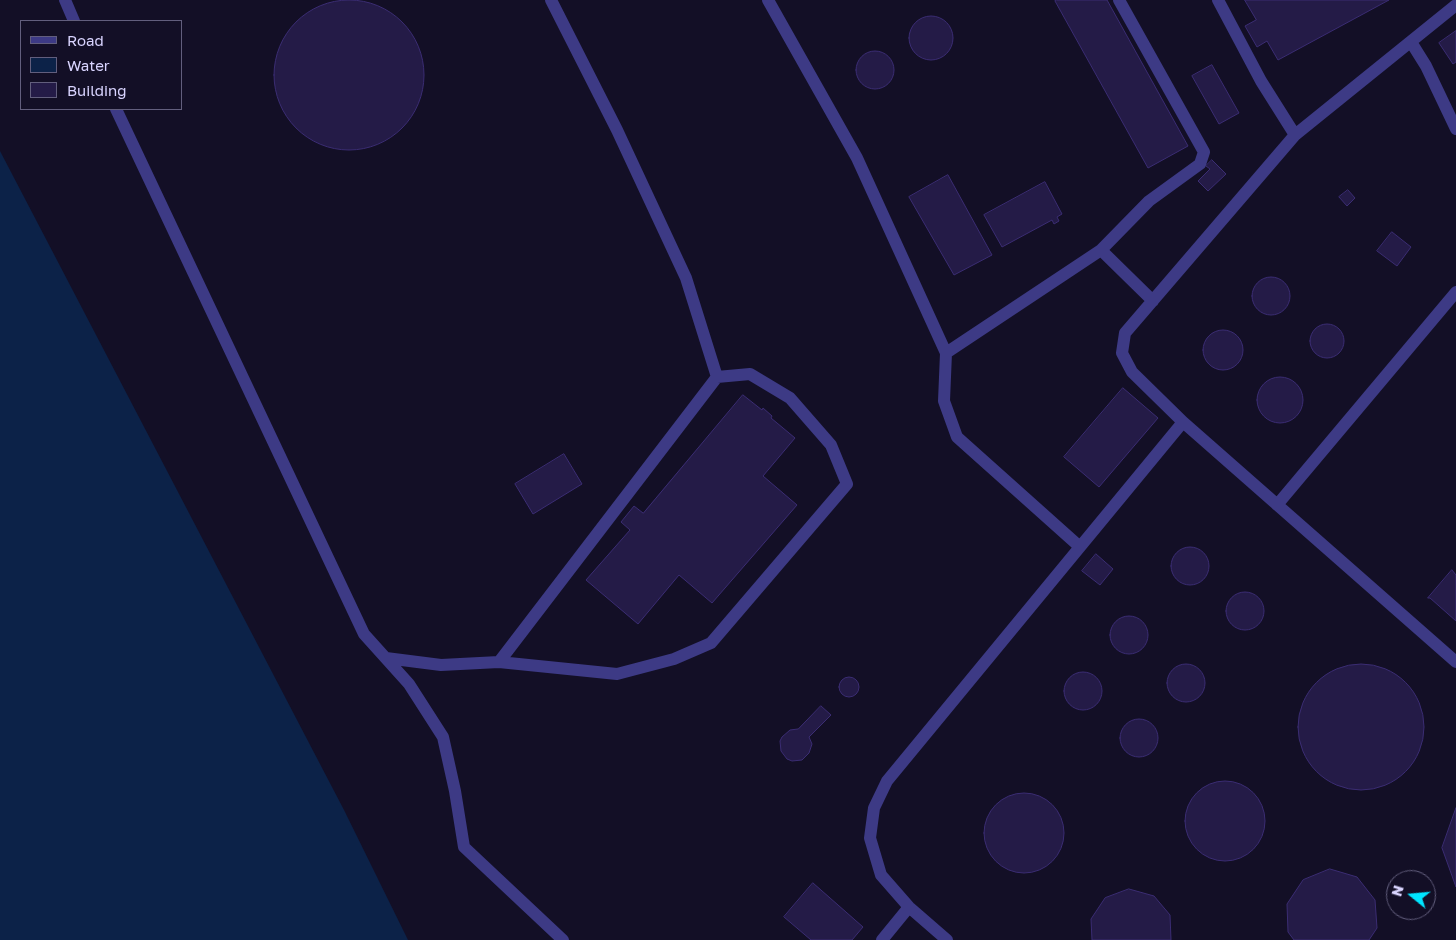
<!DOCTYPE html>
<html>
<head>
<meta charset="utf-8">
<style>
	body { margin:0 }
	#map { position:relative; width:1456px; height:940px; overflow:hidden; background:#130f26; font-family:"Golos Text",sans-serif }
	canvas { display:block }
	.legend { position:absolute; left:20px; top:20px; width:162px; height:90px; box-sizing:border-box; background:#130f26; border:1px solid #625e7d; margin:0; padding:6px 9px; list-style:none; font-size:15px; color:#d9d4ff }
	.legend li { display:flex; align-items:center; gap:10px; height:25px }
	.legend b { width:25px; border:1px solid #625e7d }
	.north { position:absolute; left:1386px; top:870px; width:50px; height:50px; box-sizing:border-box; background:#130f26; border:1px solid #625e7d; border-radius:50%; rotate:287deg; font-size:14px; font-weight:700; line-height:20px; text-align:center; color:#d9d4ff }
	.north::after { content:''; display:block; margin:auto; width:18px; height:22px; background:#00e5ff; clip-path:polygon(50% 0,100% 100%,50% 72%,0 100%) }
</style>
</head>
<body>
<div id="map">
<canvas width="1456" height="940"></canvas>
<ul class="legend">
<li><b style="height:6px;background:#3d3a85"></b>Road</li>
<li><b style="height:14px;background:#0c2248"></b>Water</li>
<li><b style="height:14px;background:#241b47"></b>Building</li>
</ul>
<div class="north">N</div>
</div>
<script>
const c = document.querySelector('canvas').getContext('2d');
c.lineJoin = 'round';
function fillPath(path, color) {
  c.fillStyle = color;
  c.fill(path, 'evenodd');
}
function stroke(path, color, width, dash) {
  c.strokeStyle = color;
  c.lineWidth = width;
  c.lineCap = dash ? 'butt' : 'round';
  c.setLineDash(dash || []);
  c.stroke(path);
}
fillPath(new Path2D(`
	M0,151L344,810L408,940H0Z`), '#0c2248');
const building = new Path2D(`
	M274 75a75 75 0 1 1 150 0a75 75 0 1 1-150 0Z
	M1057,0H1107L1188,146L1148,168L1055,1Z
	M1245,0H1389L1278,60L1267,41L1257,47L1245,26L1256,20Z
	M909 38a22 22 0 1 1 44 0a22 22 0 1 1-44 0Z
	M1456,31V62L1453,64L1439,43Z
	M856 70a19 19 0 1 1 38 0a19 19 0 1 1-38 0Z
	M1212,65L1239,113L1219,124L1192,76Z
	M1212,160L1226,174L1208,191L1198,181L1210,169L1206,166Z
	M948,175L992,255L954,275L909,197Z
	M1045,182L1062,214L1057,217L1059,221L1054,224L1052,220L1002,247L984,215Z
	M1348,190L1355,198L1347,206L1339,197Z
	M1392,232L1411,247L1397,266L1377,251Z
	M1252 296a19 19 0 1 1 38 0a19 19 0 1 1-38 0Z
	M1310 341a17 17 0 1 1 34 0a17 17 0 1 1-34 0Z
	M1203 350a20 20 0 1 1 40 0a20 20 0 1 1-40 0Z
	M1257 400a23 23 0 1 1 46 0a23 23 0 1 1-46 0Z
	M1123,388L1158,418L1099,487L1064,457Z
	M743,395L762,410L763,408L772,416L771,418L795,438L763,476L797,505L712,603L679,575L638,624L586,580L630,530L621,522L634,506L643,513Z
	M564,454L582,484L533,514L515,484Z
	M1171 566a19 19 0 1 1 38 0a19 19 0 1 1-38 0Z
	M1096,554L1113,569L1100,585L1082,571Z
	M1452,570L1456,575V621L1430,598H1428Z
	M1226 611a19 19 0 1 1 38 0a19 19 0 1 1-38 0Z
	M1110 635a19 19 0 1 1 38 0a19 19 0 1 1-38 0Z
	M1298 727a63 63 0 1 1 126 0a63 63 0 1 1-126 0Z
	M1167 683a19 19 0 1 1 38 0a19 19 0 1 1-38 0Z
	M1064 691a19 19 0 1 1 38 0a19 19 0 1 1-38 0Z
	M839 687a10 10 0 1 1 20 0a10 10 0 1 1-20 0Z
	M821,706L831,715L809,737L812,744L809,753L802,760L792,761L787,759L781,751L780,741L782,737L790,730L798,729Z
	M1120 738a19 19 0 1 1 38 0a19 19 0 1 1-38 0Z
	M1185 821a40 40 0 1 1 80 0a40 40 0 1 1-80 0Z
	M984 833a40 40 0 1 1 80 0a40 40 0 1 1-80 0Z
	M1456,808V887L1442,848Z
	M1330,869L1357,877L1375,900L1377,928L1369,940H1294L1288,932L1287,904L1303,880Z
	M813,883L863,927L852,940H811L784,917Z
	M1129,889L1154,896L1170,915L1171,940H1092L1091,919L1105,898Z`);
fillPath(building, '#241b47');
stroke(building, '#3b2d73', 1);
stroke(new Path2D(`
	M65,0L74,21
	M551,0L617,130L686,278L717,377
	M768,0L857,158L946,353
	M1218,0L1261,81L1295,135
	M1411,42L1426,66L1456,129
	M116,109L364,634L409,684L443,737L455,791L464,847L563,940
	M1101,250L1149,201L1200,164L1204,152L1119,0
	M1183,422L1132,372L1122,353L1125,333L1295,135L1456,5
	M1277,505L1456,292
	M1080,547L957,437L944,401L946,353L1101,250L1153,301
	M386,658L441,665L499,662L717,377L750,374L790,398L831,445L847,484L711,643L674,659L617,674L499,662
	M882,940L909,907
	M947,940L909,907L881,875L870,838L874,808L887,781L1183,422L1456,662`), '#3d3a85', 12);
</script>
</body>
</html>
